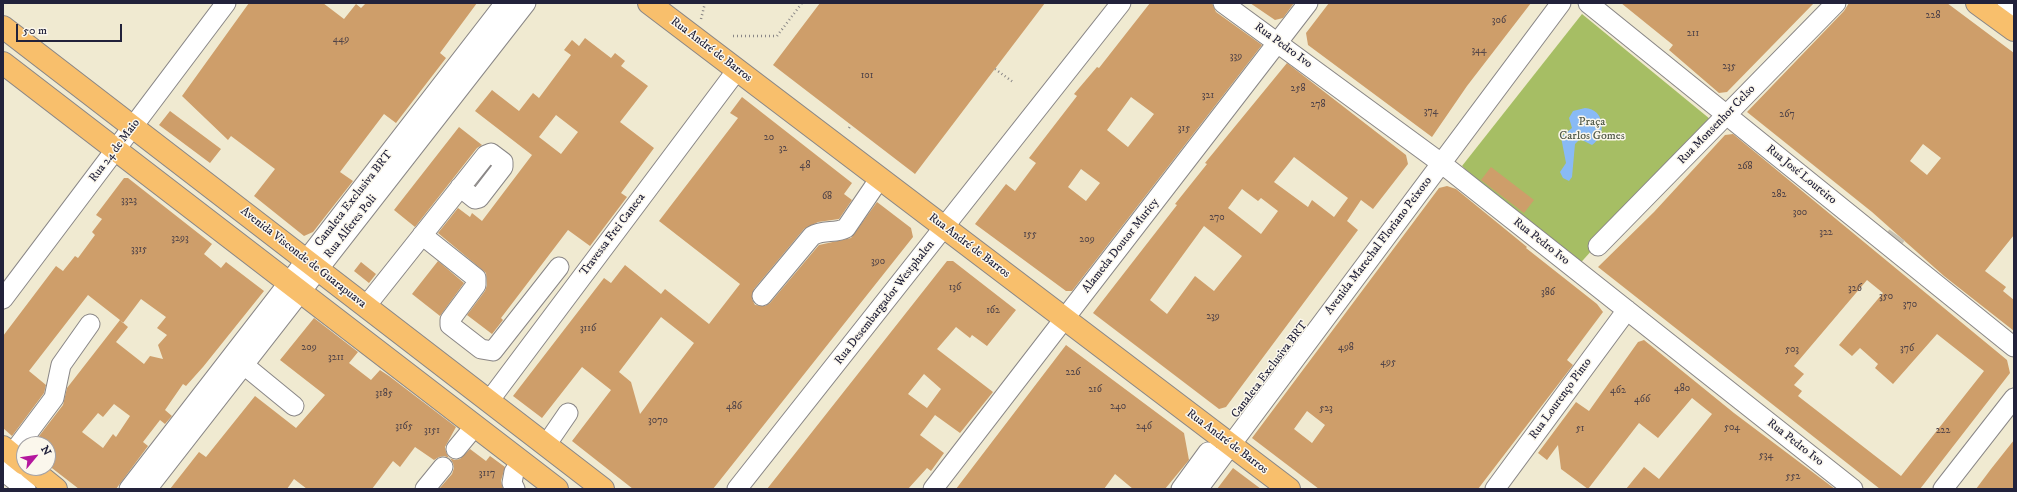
<!DOCTYPE html>
<html>
<head>
<meta charset="utf-8">
<style>
	body { margin:0 }
	#map { position:relative; width:2017px; height:492px; overflow:hidden; background:#f0ead1; font-family:"IM FELL DW Pica",serif }
	canvas { display:block }
	.frame { position:absolute; inset:0; border:4px solid #22223b; pointer-events:none }
	.north { position:absolute; left:16px; top:436px; width:40px; height:40px; box-sizing:border-box; background:#fbf7ec; border:1px solid #a4a2a5; border-radius:50%; rotate:61deg; font-size:11px; font-weight:700; line-height:16px; text-align:center; color:#22223b }
	.north::after { content:''; display:block; margin:auto; width:14px; height:18px; background:#b5179e; clip-path:polygon(50% 0,100% 100%,50% 72%,0 100%) }
	.scale { position:absolute; left:16px; top:24px; width:106px; height:18px; box-sizing:border-box; border:2px solid #22223b; border-top:0; padding-left:5px; font-size:12px; line-height:14px; white-space:nowrap; color:#22223b; -webkit-text-stroke:3px #fbf7ec; paint-order:stroke }
</style>
</head>
<body>
<div id="map">
<canvas width="2017" height="492"></canvas>
<div class="frame"></div>
<div class="north">N</div>
<div class="scale">50 m</div>
</div>
<script>
const c = document.querySelector('canvas').getContext('2d');
c.lineJoin = 'round';
function fillPath(path, color) {
  c.fillStyle = color;
  c.fill(path, 'evenodd');
}
function stroke(path, color, width, dash) {
  c.strokeStyle = color;
  c.lineWidth = width;
  c.lineCap = dash ? 'butt' : 'round';
  c.setLineDash(dash || []);
  c.stroke(path);
}
function write(font, color, halo, rows, align = 'center') {
  c.font = font + ' "IM FELL DW Pica",serif';
  c.lineWidth = 3;
  c.setLineDash([]);
  c.textBaseline = 'middle';
  c.strokeStyle = halo;
  c.fillStyle = color;
  for (const [text, x, y, turn = 0] of rows) {
    c.save();
    c.translate(x, y);
    c.rotate((+turn || 0) * Math.PI / 180);
    c.textAlign = isNaN(turn) ? turn : align;
    if (halo) c.strokeText(text, 0, 0);
    c.fillText(text, 0, 0);
    c.restore();
  }
}
fillPath(new Path2D(`
	M1582,14L1710,119L1575,269L1462,166Z`), '#a6be64');
fillPath(new Path2D(`
	M1585,108C1605,109 1607,135 1592,145L1580,139L1575,144L1572,177L1569,181L1563,178L1560,172L1566,163L1561,137L1572,128L1569,118L1573,111Z`), '#89baf5');
fillPath(new Path2D(`
	M249,3H323L344,19L356,4L361,8L366,3H477L440,53L446,58L396,123L384,114L340,172L353,181L313,232L304,236L254,196L275,169L231,136L228,140L182,96Z
	M820,3H1045L915,174L773,65Z
	M1150,3H1212L1216,12L1262,45L1072,291H1066L975,224L1006,184L1015,191L1036,163L1029,158L1077,96L1074,94L1097,67L1099,68ZM1131,97L1154,114L1128,147L1107,130ZM1081,169L1100,183L1086,201L1068,187Z
	M1250,3H1294L1283,18L1275,20Z
	M1329,3H1531L1467,86L1432,137L1308,45L1306,33Z
	M1621,3H1814L1727,92L1719,93L1669,50L1673,45Z
	M1849,3H1947L2014,53V235L1985,271L2006,287L2003,291L2014,300V331L1944,276L1872,212L1747,112L1844,11ZM1923,144L1941,158L1927,175L1910,161Z
	M585,38L611,58L615,53L625,61L621,66L648,86L620,122L654,148L621,193L627,197L590,246L568,230L501,318L503,320L492,334L467,315L485,291L487,285L486,273L438,233L458,208L470,217L472,213L482,221L532,155L475,111L492,90L519,111L533,93L539,98L571,55L564,50L572,40L579,46ZM556,115L578,132L561,154L539,137Z
	M1287,63L1406,155L1408,164L1373,209L1361,200L1347,221L1358,230L1226,407L1219,409L1093,313L1177,205L1175,204L1207,164L1205,163ZM1294,157L1348,198L1334,217L1312,200L1308,207L1274,182ZM1242,189L1258,201L1261,198L1278,211L1261,234L1228,208ZM1204,226L1242,256L1214,291L1195,276L1167,314L1150,300Z
	M742,97L852,183L844,194L852,200L839,219L818,222L804,229L754,289L752,299L755,305L765,306L770,303L819,245L851,238L877,202L911,228L913,237L713,489H633L572,441L611,390L582,367L542,418L513,396L604,278L611,283L625,265L661,294L665,289L709,324L740,284L659,221L738,118L730,113ZM661,317L694,343L640,414L631,382L619,372Z
	M170,111L221,149L210,163L159,125Z
	M459,127L482,145L477,148L415,227L394,210Z
	M1733,134L2007,360L2010,373L1920,489H1880L1598,267L1654,212L1725,135ZM1867,280L1883,293L1839,345L1852,356L1860,348L1878,364L1875,368L1893,384L1937,334L1984,371L1901,476L1798,396L1802,391L1794,385L1804,374L1794,366Z
	M1491,167L1534,200L1524,213L1481,180Z
	M124,178H128L212,244L204,254L221,268L226,262L264,291L203,367L186,386L183,384L165,410L172,416L165,424L160,420L143,442L148,446L116,489H79L48,465V444H33L63,405L67,388L120,320L88,295L29,371L46,385L44,393L12,436L3,428V336L56,266L63,271L75,256L78,258L95,235L92,232L102,219L96,215ZM141,299L166,317L157,328L167,335L158,345L163,359L150,356L144,364L116,342L128,327L120,320L123,323ZM114,404L130,416L116,437L113,434L103,448L82,432L98,413L103,417Z
	M1447,186L1456,189L1527,247L1526,248L1597,304L1603,312L1567,360L1573,365L1478,489H1319L1252,438L1439,188ZM1307,411L1325,425L1312,443L1294,429Z
	M438,261L464,283L440,316L412,294Z
	M947,261H953L1016,310L987,346L972,335L970,338L956,327L937,349L993,392L960,433L935,415L920,435L944,453L931,471L927,468L908,489H767ZM924,374L941,389L927,408L908,394Z
	M361,262L376,274L369,283L354,271Z
	M314,318L358,352L349,363L371,380L380,370L389,376L456,427L445,447L446,452L449,458L455,460L460,459L470,449L486,461L490,456L505,467L501,481L503,489H439L452,474L454,468L453,463L450,458L444,456L439,457L434,460L415,447L400,467L393,461L372,489H307L294,479L287,489H170L199,452L206,457L255,396L296,428L325,395L280,360Z
	M1644,340L1734,413L1835,489H1626L1644,467L1659,479L1712,414L1692,398L1658,438L1639,423L1588,489L1561,469L1558,445L1547,460L1538,453L1576,402L1589,411L1638,342Z
	M1066,345L1184,433L1189,460L1184,466L1165,489H1133L1115,474L1104,489H956Z
	M2014,440V489H1976L1991,469Z
	M1233,468L1261,489H1217Z`), '#ce9e6a');
stroke(new Path2D(`
	M1889,246L1897,235`), '#c7c2b3', 19, [19, 10]);
const minor = new Path2D(`
	M1223,3L1441,163L1853,489
	M1588,3L2014,347
	M1998,19L2011,3
	M422,235L476,278V285L450,320V325L481,349L493,351L559,267
	M1598,246L1836,3
	M762,296L812,236C823,229 836,234 846,228L880,178
	M3,299L226,3
	M366,306L486,155L491,153L503,162V167L479,198L475,199L460,187
	M244,365L294,406
	M489,401L737,70
	M546,445L568,413
	M456,449L475,426
	M12,454L54,398L61,365L90,324
	M3,471L26,489
	M129,489L505,3
	M147,489L526,3
	M425,489L443,467
	M515,489L512,483L514,472L522,462
	M737,489L1121,3
	M933,489L1308,3
	M1181,489L1208,452
	M1198,489L1561,3
	M1495,489L1627,310
	M1943,489L2014,398`);
const major = new Path2D(`
	M649,3L1289,489
	M1977,3L2014,30
	M3,27L603,489
	M3,63L557,489
	M3,447L24,464
	M30,468L56,489`);
stroke(minor, '#898686', 21);
stroke(major, '#898686', 24);
stroke(new Path2D(`
	M701,19L705,3
	M733,36H777L802,3
	M995,69L1013,82
	M849,128L851,125`), '#898686', 2.5, [1, 3]);
stroke(minor, '#fff', 19);
stroke(major, '#f8bf6c', 22);
write('10px', '#4d4147', null, [
	["228",1933,16],
	["306",1499,21],
	["211",1693,34],
	["449",341,40],
	["344",1479,51],
	["339",1236,57],
	["235",1729,67],
	["101",867,76],
	["258",1298,89],
	["321",1208,96],
	["278",1318,105],
	["374",1431,112],
	["267",1787,115],
	["315",1184,129],
	["20",769,138],
	["32",783,149],
	["48",805,166],
	["268",1745,167],
	["282",1779,195],
	["68",827,197],
	["3323",129,201],
	["300",1800,213],
	["270",1217,218],
	["322",1826,233],
	["155",1030,235],
	["3293",180,239],
	["209",1087,240],
	["3315",139,250],
	["390",878,262],
	["136",955,288],
	["326",1855,289],
	["386",1548,293],
	["350",1886,297],
	["370",1910,305],
	["162",993,311],
	["239",1213,317],
	["3116",588,329],
	["209",309,348],
	["498",1346,348],
	["376",1907,349],
	["503",1792,350],
	["3211",336,358],
	["495",1388,363],
	["226",1073,373],
	["480",1682,389],
	["216",1095,390],
	["462",1618,391],
	["3185",384,394],
	["466",1642,400],
	["486",734,407],
	["240",1118,407],
	["523",1326,409],
	["3070",658,421],
	["3165",404,427],
	["246",1144,427],
	["504",1732,428],
	["51",1580,429],
	["3151",432,431],
	["222",1943,431],
	["534",1766,456],
	["3117",487,474],
	["552",1793,477]
]);
write('12px', '#22223b', '#fbf7ec', [
	["Rua Pedro Ivo",1283,46,36],
	["Rua André de Barros",711,50,37],
	["Rua Monsenhor Celso",1717,125,-46],
	["Rua 24 de Maio",115,151,-53],
	["Rua José Loureiro",1801,175,39],
	["Canaleta Exclusiva BRT",354,199,-52],
	["Rua Alferes Poli",351,227,-52],
	["Travessa Frei Caneca",613,235,-53],
	["Rua Pedro Ivo",1541,242,38],
	["Rua André de Barros",969,246,37],
	["Alameda Doutor Muricy",1121,246,-52],
	["Avenida Marechal Floriano Peixoto",1379,246,-53],
	["Avenida Visconde de Guarapuava",303,258,38],
	["Rua Desembargador Westphalen",885,303,-52],
	["Canaleta Exclusiva BRT",1270,370,-53],
	["Rua Lourenço Pinto",1561,399,-54],
	["Rua André de Barros",1227,442,37],
	["Rua Pedro Ivo",1795,443,38]
]);
write('12px', '#505949', '#fbf7ec', [
	["Praça",1592,123],
	["Carlos Gomes",1592,137]
]);
</script>
</body>
</html>
